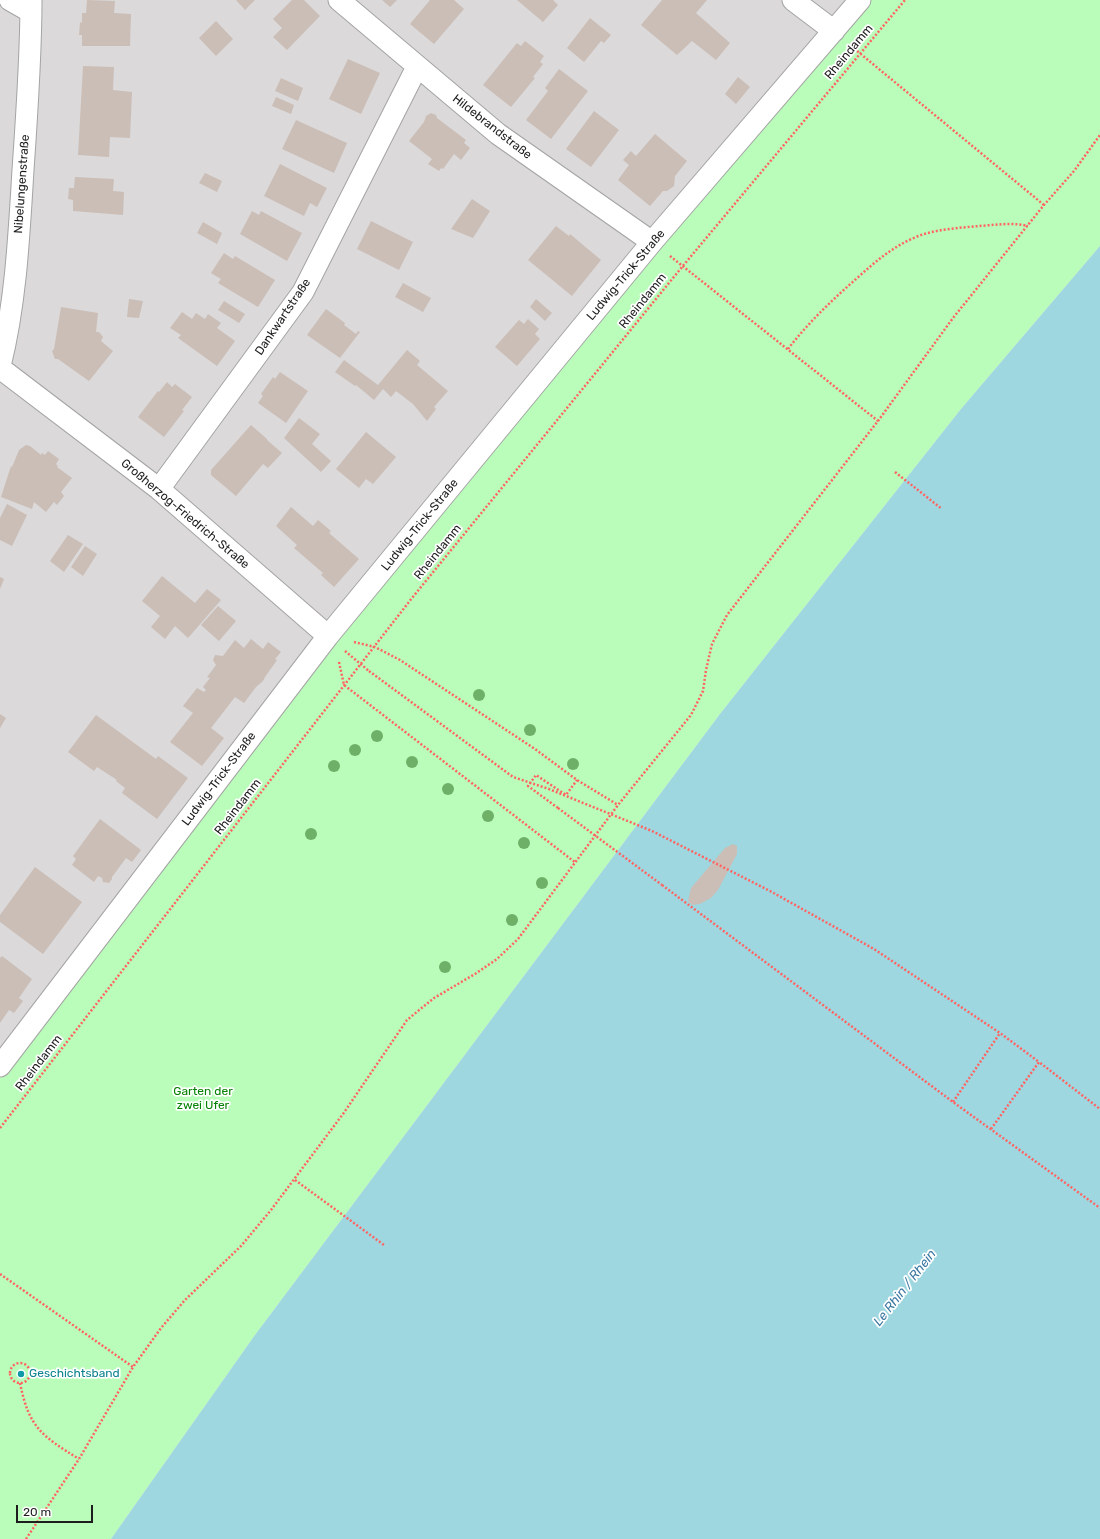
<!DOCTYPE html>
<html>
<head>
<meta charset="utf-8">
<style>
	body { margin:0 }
	#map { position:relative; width:1100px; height:1539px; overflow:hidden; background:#efe9e1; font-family:Rubik,sans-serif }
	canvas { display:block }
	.scale { position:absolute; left:16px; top:1505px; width:77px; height:18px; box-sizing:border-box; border:2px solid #1d1d1d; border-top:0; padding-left:5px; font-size:12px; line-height:14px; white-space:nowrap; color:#1d1d1d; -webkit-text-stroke:3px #fff; paint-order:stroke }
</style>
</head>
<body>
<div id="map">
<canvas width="1100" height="1539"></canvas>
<div class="scale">20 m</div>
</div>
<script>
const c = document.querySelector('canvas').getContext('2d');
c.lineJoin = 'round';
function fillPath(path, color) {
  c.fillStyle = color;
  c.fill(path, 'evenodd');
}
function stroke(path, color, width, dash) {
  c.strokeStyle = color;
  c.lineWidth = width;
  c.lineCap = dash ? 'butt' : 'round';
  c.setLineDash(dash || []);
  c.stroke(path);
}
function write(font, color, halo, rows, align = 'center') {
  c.font = font + ' Rubik,sans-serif';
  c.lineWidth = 3.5;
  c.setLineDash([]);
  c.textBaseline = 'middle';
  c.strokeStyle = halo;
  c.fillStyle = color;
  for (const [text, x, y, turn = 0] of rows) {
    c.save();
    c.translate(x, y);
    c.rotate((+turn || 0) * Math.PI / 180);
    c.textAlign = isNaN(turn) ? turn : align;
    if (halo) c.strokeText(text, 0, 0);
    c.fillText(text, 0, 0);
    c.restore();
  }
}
fillPath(new Path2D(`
	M0,0H852L0,1064Z`), '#dbd9da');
fillPath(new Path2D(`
	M852,0H1100V246L961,409L720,714L255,1335L111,1539H0V1064L63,979Z`), '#bafdba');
fillPath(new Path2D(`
	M1100,246V1539H111L255,1335L720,714L961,409Z`), '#9ed7e0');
fillPath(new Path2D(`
	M87,0L115,1L114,13L131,14L130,46H82V35H79L80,22L82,23V13H86Z
	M236,0H255L245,10Z
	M292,0H304L320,16L287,50L273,37L282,28L273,19Z
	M382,0H397L390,7Z
	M430,0H454L464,9L434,44L410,24Z
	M517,0H553L558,5L543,22Z
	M662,0H707L696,13L730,43L716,60L692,41L677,55L641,25Z
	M590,18L611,35L604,43L601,41L584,62L567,48Z
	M216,21L233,39L216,56L199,38Z
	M525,41L544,56L540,62L543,64L533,77L535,78L511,107L483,85L517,43L521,46Z
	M348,59L380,73L361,114L329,99Z
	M83,66L114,67L113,90L132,92L130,138L110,137L109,157L78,155Z
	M559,69L588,91L551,139L526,120L548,91L545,88Z
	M738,77L750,87L736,104L725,94Z
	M281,78L303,88L298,101L275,91Z
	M276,97L294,105L291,114L272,106Z
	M594,111L619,130L591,167L566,149Z
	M431,113L436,115L437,118L466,140L464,143L470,148L461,160L454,154L443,169L441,168L439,171L428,164L432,159L409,141L424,122L426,116Z
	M296,120L347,143L334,173L282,149Z
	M655,134L687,161L675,176L674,186L667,191H663L650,206L618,180L629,165L623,160L631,151L636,156Z
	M280,164L327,188L317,207L310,203L304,216L264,196Z
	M205,173L222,181L217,192L199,183Z
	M75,177L114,179L113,191L124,192L123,215L73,211V200L68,199L69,188H74Z
	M472,199L490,211L473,238L451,229Z
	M252,211L259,215L261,211L302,233L287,261L240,234Z
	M371,221L413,242L399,270L357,249Z
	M203,222L222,233L217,244L197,233Z
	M556,226L569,236L570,234L601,260L572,296L528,260Z
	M224,253L233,259L235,256L275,280L258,307L218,283L221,279L211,273Z
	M403,283L431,298L423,312L395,297Z
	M129,299L143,301L139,318L127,317Z
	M536,299L552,313L545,321L530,307Z
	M224,301L245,314L239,323L218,310Z
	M61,307L98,313L96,332H99L103,337L101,341L113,351L89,381L58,359H55L52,351L54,349Z
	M326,309L345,323L344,325L356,334L358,331L360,332L340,358L307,335Z
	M182,312L192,319L196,313L205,319L208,314L221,323L217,328L235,341L217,366L178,338L181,335L170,328Z
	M528,319L539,329L535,334L540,339L517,366L495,347L519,320L524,324Z
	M407,350L420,361L417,365L448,391L434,407L436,409L427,421L413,404L396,391L391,397L383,389L374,400L356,385L355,386L335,372L344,360L378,385Z
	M280,372L308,391L286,423L258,403L263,396L261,394L273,377L275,379Z
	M167,382L172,387L175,384L192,397L182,410L184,411L164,437L138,417L158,391L159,392Z
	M299,418L320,434L312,444L331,461L321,472L284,438Z
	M251,425L267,439V440L282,453L268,468L263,464L236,496L211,475V470Z
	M366,432L396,457L373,484L366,479L359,488L336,469Z
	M26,445L30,446L41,455L42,453L45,455L48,451L59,459L56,464L58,466L57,467L72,478L61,492L64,496L57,505L54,502L46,512L34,502L32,509L1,497L11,466L12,467L19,450Z
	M7,504L27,515L12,546L0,540V518Z
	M291,507L313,526L318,520L331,531L329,533L359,559L334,587L321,575L323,573L294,548L297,545L276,526Z
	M68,535L83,544L64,572L50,561Z
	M85,546L97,554L83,576L71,567Z
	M162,576L195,603L207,589L221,600L188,638L175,626L165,639L151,627L160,616L142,601Z
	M0,577L4,579L0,589Z
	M218,606L236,621L219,641L201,625Z
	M251,639L263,649L268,642L281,652L275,659L277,660L265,677L263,681L256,687L244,703L235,697L211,728L224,738L202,766L170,742L193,713L183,706L197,688L204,692L206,690L203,687L210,678L207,677L216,665L213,660L215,655L223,656L235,640L244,648Z
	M0,714L6,718L0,728Z
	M96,715L156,759L158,756L188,778L157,819L122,793L125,788L116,781L117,780L97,767L94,771L68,752Z
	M100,819L141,850L132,862L126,858L112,877V879L109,883L103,882L102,878L98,876L94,882L72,865L76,859L73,856Z
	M733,844L737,846V854L718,890L711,898L700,904L692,905L688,901L691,888L725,848Z
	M35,867L82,902L43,954L0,922V915Z
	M2,956L32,979L19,998L23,1001L14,1013L9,1010L0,1023V958Z`), '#cbbeb7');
const minor = new Path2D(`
	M10,0L31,12
	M339,0L498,134L652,242
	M793,0L834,31
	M0,366C16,302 19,235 23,170C27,113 31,57 31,0
	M0,368L159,489L328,636
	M159,489L303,292L417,67
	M0,1066L328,636L652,242L860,0`);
stroke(minor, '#a4a4a4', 23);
stroke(new Path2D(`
	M851,46L1044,205
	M670,256L878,421
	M788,349C808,323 831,301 856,279C875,262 892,247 916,237C935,229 959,228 979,226C996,225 1012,222 1028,226
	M895,472L942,509
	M354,642L375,647L400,660L535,749L577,780L618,805
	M345,651L369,671
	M339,662L344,685L576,863
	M558,808L528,786L536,775L566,795L577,780
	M662,885L953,1102L1100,1208
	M953,1102L1000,1033
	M0,1128L412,598L682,267L905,0
	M991,1129L1039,1062L1100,1109
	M295,1180L384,1245
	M0,1274L133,1367
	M10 1373a10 10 0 1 1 20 0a10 10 0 1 1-20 0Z
	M20,1383C29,1428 42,1436 79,1459
	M26,1539L79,1459L133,1367L161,1328L185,1300L241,1246L271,1210L343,1114L407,1020L434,998L475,974L497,959L518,939L618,805L691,715L703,691L706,670L712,644L727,615L878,421L953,318L1044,205L1074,171L1100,135`), '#ff6462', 2.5, [2, 2]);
stroke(minor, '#fff', 21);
stroke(new Path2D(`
	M369,671L513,777L549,789L652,831L770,891L874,949L1000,1033L1039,1062
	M558,808L662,885`), '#ff6462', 2.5, [2, 2]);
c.fillStyle = '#6eb067';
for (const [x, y] of [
	[479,695],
	[530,730],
	[377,736],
	[355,750],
	[412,762],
	[573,764],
	[334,766],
	[448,789],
	[488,816],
	[311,834],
	[524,843],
	[542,883],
	[512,920],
	[445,967]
]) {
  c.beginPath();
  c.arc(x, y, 6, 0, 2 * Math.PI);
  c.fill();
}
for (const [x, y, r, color] of [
	[21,1374,4,"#0f9aa8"]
]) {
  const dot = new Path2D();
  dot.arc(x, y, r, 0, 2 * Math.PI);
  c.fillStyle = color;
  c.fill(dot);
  stroke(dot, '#fff', 1.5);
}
write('12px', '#1d1d1d', '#fff', [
	["Rheindamm",849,52,-50],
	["Hildebrandstraße",492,127,38],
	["Nibelungenstraße",22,184,-86],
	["Ludwig-Trick-Straße",626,275,-50],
	["Rheindamm",643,301,-51],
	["Dankwartstraße",283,317,-56],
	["Großherzog-Friedrich-Straße",185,514,40],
	["Ludwig-Trick-Straße",420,525,-51],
	["Rheindamm",438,552,-51],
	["Ludwig-Trick-Straße",219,779,-53],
	["Rheindamm",238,807,-52],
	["Rheindamm",39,1063,-52]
]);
write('12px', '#048203', '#fff', [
	["Garten der",203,1092],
	["zwei Ufer",203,1106]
]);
write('12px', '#0d838f', '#fff', [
	["Geschichtsband",29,1374]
], 'left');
write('italic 13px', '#3d79a3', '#fff', [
	["Le Rhin / Rhein",905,1288,-52]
]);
</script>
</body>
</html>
